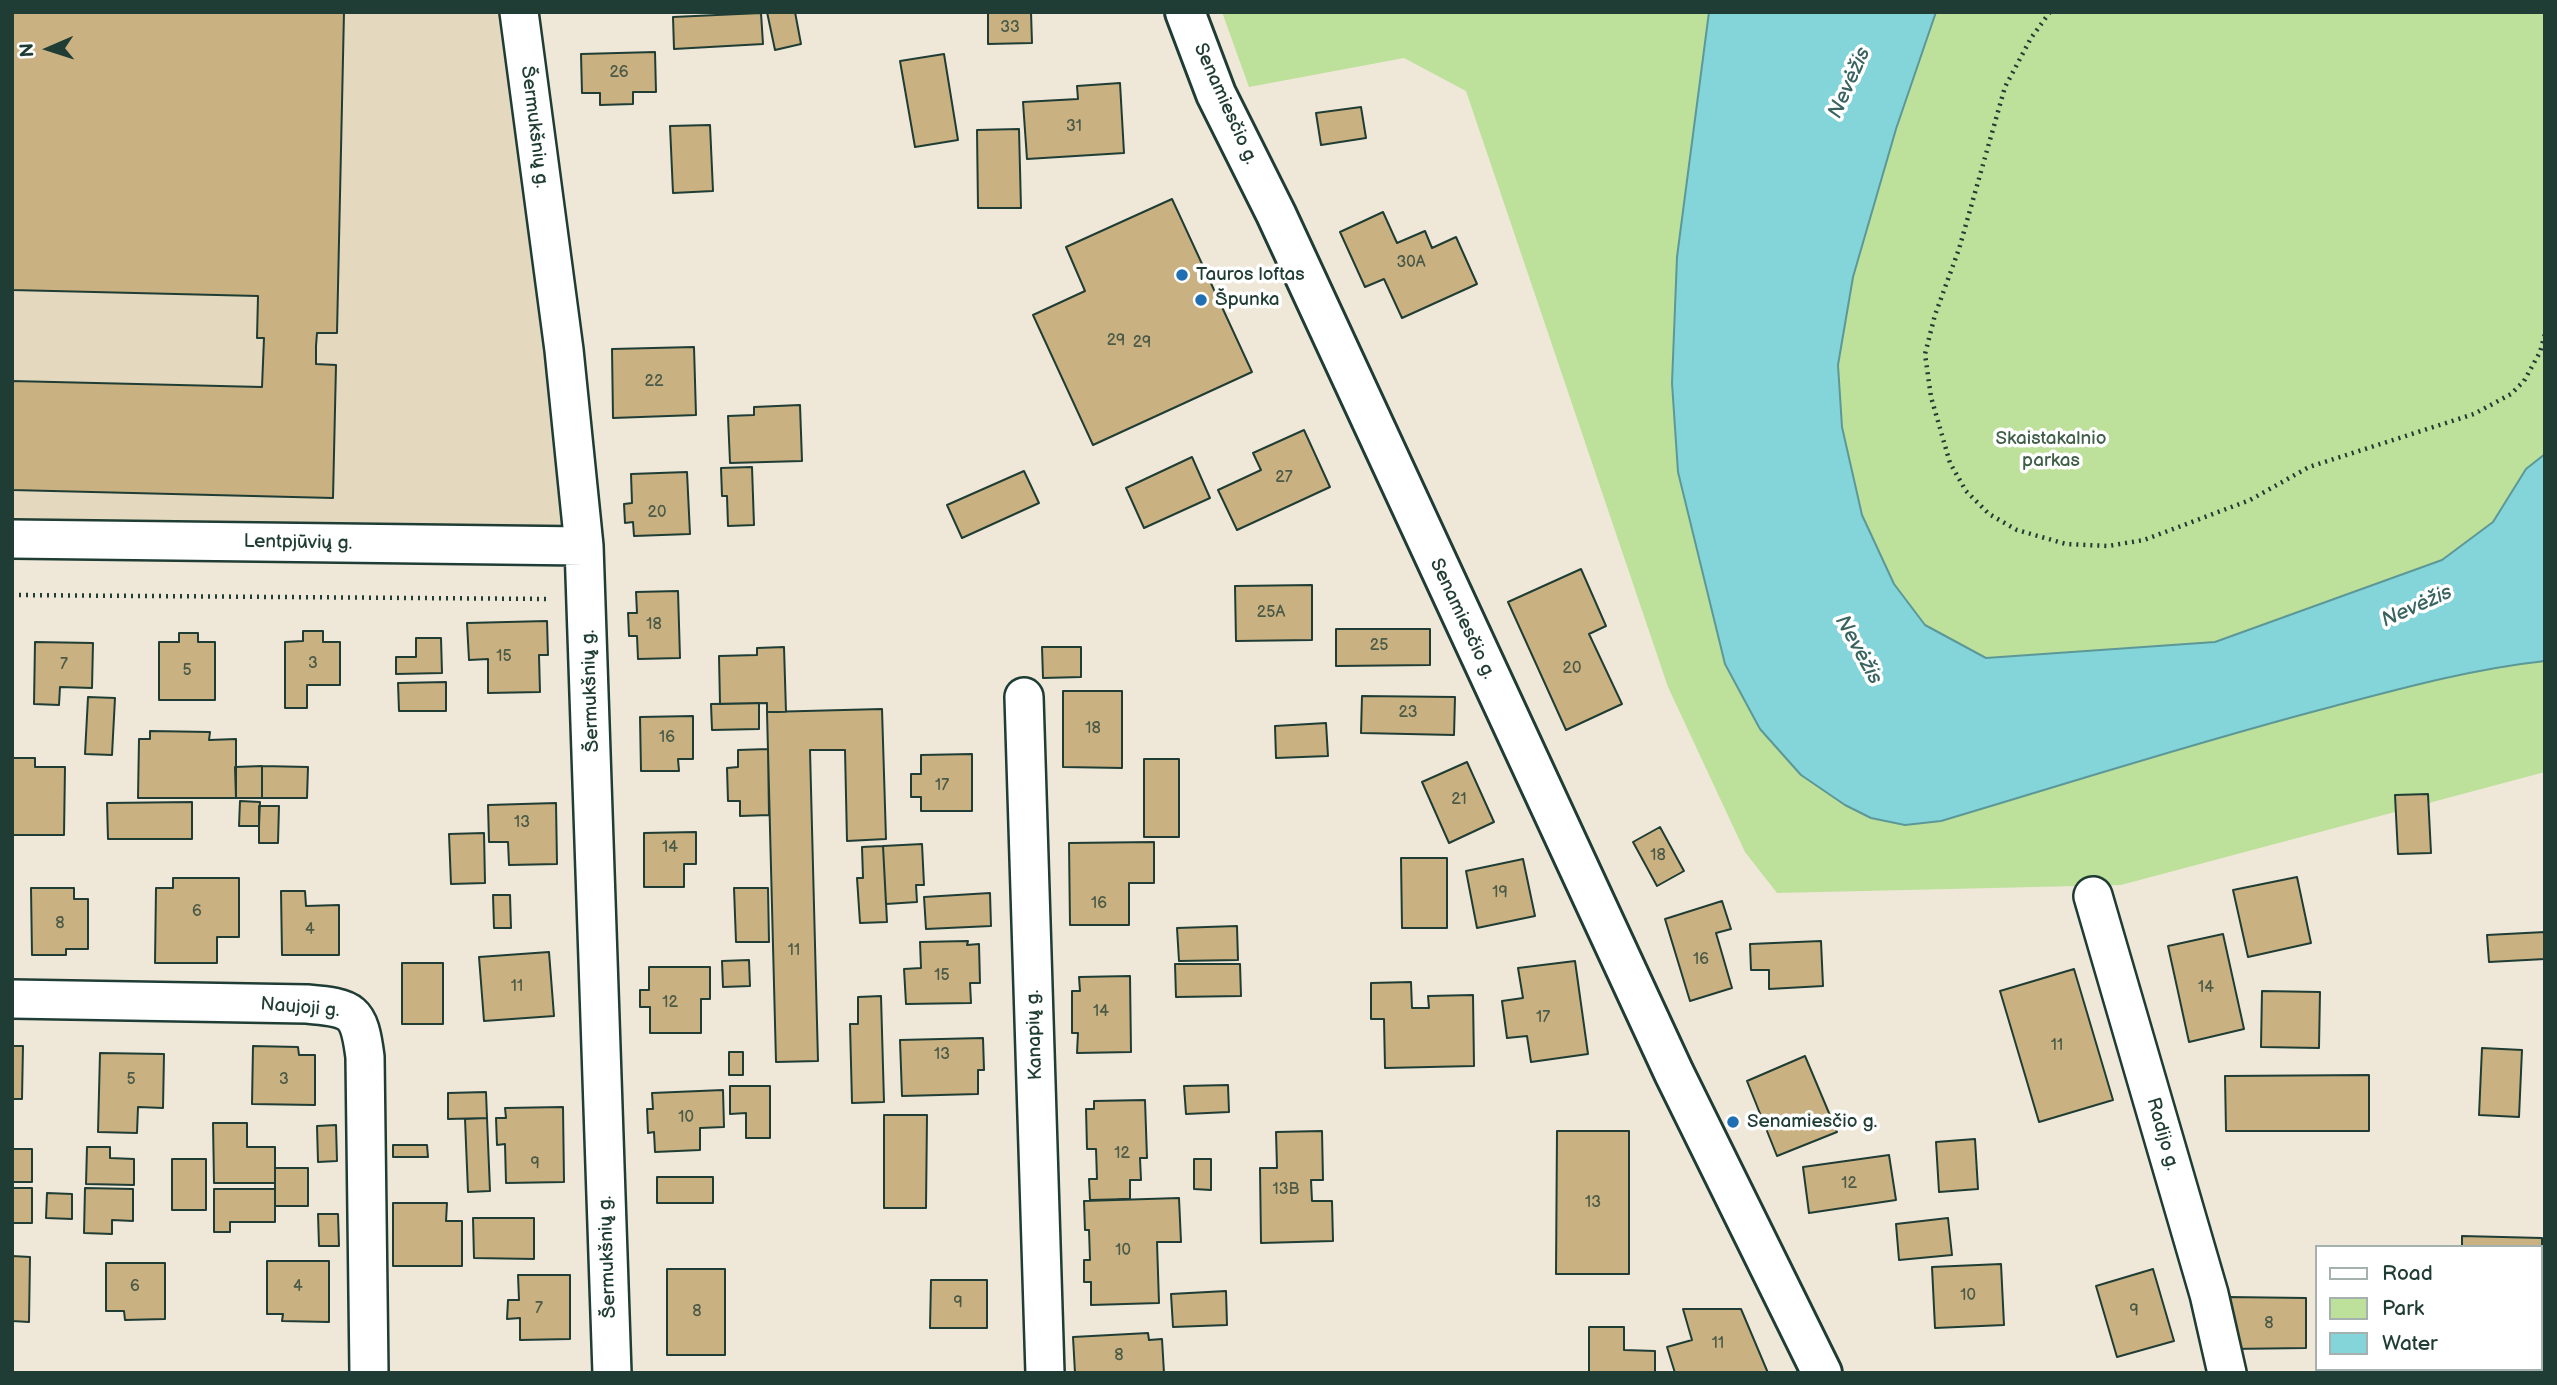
<!DOCTYPE html>
<html>
<head>
<meta charset="utf-8">
<style>
	body { margin:0 }
	#map { position:relative; width:2557px; height:1385px; overflow:hidden; background:#efe8d9; font-family:"Balsamiq Sans",sans-serif }
	canvas { display:block }
	.frame { position:absolute; inset:0; border:14px solid #1f3d34; pointer-events:none }
	.legend { position:absolute; left:2315px; top:1245px; width:228px; height:126px; box-sizing:border-box; background:#fff; border:2px solid #a5b1ae; margin:0; padding:9px 12px; list-style:none; font-size:21px; color:#1f3d34 }
	.legend li { display:flex; align-items:center; gap:14px; height:35px }
	.legend b { width:35px; border:2px solid #a5b1ae }
	.north { position:absolute; left:14px; top:14px; width:70px; height:70px; -webkit-text-stroke:5px #fff; paint-order:stroke; rotate:267deg; font-size:19px; font-weight:700; line-height:28px; text-align:center; color:#1f3d34 }
	.north::after { content:''; display:block; margin:auto; width:24px; height:32px; background:#1f3d34; clip-path:polygon(50% 0,100% 100%,50% 72%,0 100%) }
</style>
</head>
<body>
<div id="map">
<canvas width="2557" height="1385"></canvas>
<div class="frame"></div>
<ul class="legend">
<li><b style="height:9px;background:#fff"></b>Road</li>
<li><b style="height:19px;background:#bde09a"></b>Park</li>
<li><b style="height:19px;background:#84d5da"></b>Water</li>
</ul>
<div class="north">N</div>
</div>
<script>
const c = document.querySelector('canvas').getContext('2d');
c.lineJoin = 'round';
function fillPath(path, color) {
  c.fillStyle = color;
  c.fill(path, 'evenodd');
}
function stroke(path, color, width, dash) {
  c.strokeStyle = color;
  c.lineWidth = width;
  c.lineCap = dash ? 'butt' : 'round';
  c.setLineDash(dash || []);
  c.stroke(path);
}
function write(font, color, halo, rows, align = 'center') {
  c.font = font + ' "Balsamiq Sans",sans-serif';
  c.lineWidth = 7;
  c.setLineDash([]);
  c.textBaseline = 'middle';
  c.strokeStyle = halo;
  c.fillStyle = color;
  for (const [text, x, y, turn = 0] of rows) {
    c.save();
    c.translate(x, y);
    c.rotate((+turn || 0) * Math.PI / 180);
    c.textAlign = isNaN(turn) ? turn : align;
    if (halo) c.strokeText(text, 0, 0);
    c.fillText(text, 0, 0);
    c.restore();
  }
}
fillPath(new Path2D(`
	M12,12H519L584,546L12,539Z`), '#e4d8bf');
fillPath(new Path2D(`
	M1222,12H2545V772L2121,885L1777,893L1745,852L1668,687L1466,91L1404,58L1249,87Z`), '#bde09a');
const water = new Path2D(`
	M1709,12H1936L1896,129L1853,277L1838,365L1842,427L1862,515L1894,584L1925,625L1986,658L2215,642L2442,560L2493,522L2526,469L2545,454V661C2471,669 2399,689 2327,708C2197,742 2069,783 1941,821L1905,825L1871,818L1845,805L1801,775L1760,729L1725,664L1678,472L1672,383L1677,257Z`);
fillPath(water, '#84d5da');
stroke(water, '#5c9898', 2);
const building = new Path2D(`
	M12,12H344L337,333H317L316,346V364L336,365L333,498L12,490V381L262,387L264,338H257L258,296L12,290Z
	M767,12H795L801,44L775,50Z
	M988,12H1031L1032,43L988,44Z
	M761,13L763,44L674,49L673,17Z
	M655,52L656,92H633V104L600,105V93H582L581,54Z
	M944,54L958,140L915,147L900,61Z
	M1120,83L1124,153L1027,159L1023,102L1078,99L1077,86Z
	M1361,107L1366,138L1321,145L1316,113Z
	M710,125L713,191L673,193L670,126Z
	M1019,129L1021,208H978L977,130Z
	M1172,199L1252,372L1093,445L1033,315L1085,291L1066,247Z
	M1383,212L1397,243L1425,231L1432,248L1456,237L1477,284L1402,318L1384,279L1365,287L1340,232Z
	M694,347L696,415L613,418L612,349Z
	M800,405L802,461L730,463L728,416L754,415V407Z
	M1304,430L1330,487L1237,530L1218,490L1261,470L1253,453Z
	M1192,457L1210,498L1144,528L1126,488Z
	M752,467L754,525L728,526L727,496H722L721,468Z
	M1024,471L1039,503L962,538L947,505Z
	M687,472L690,534L634,536L633,522L625,523L624,504L632,503L631,474Z
	M1581,569L1606,626L1589,634L1622,704L1566,730L1508,602Z
	M1312,585V640L1236,641L1235,586Z
	M678,591L680,658L638,659L637,636H629L628,613H637L636,592Z
	M547,621L548,655H539L540,692L488,693V659L469,660L467,623Z
	M1336,629H1430V665L1336,666Z
	M303,631H323V642H340V685H307V708H285V642L303,641Z
	M179,633H198V642H215V700H159V642H179Z
	M416,638H441L442,673L396,674V657H416Z
	M35,642L93,643L92,688L60,687L59,705L34,704Z
	M784,647L786,712H767V703L720,704L719,656L757,655V648Z
	M1042,647H1081V677L1043,678Z
	M446,682V711H399L398,683Z
	M1063,691H1122V768L1063,767Z
	M1362,696L1455,697L1454,735L1361,733Z
	M88,697L115,698L112,755L85,754Z
	M759,703V729L712,730L711,704Z
	M882,709L886,839L847,841L845,750H810L818,1061L776,1062L767,712Z
	M693,716V759H678L679,771H641L640,717Z
	M1326,723L1328,756L1276,758L1275,726Z
	M150,731L210,732L209,740L236,739V798H138L139,739H150Z
	M768,749L769,815L740,816V801H728L727,768L738,767V750Z
	M972,754V811H921V797H911V774H921V755Z
	M12,758H35V767H65L64,835H12Z
	M1144,759H1179V837H1144Z
	M1467,762L1494,822L1449,843L1422,782Z
	M262,766L308,767L307,798H262Z
	M262,766V798H236L235,767Z
	M2428,794L2431,853L2398,854L2395,795Z
	M240,801L260,802L259,826H239Z
	M192,802V839H108L107,803Z
	M556,803L557,864L509,865L508,842H489L488,805Z
	M259,806H279L278,843H259Z
	M1660,827L1684,871L1657,886L1633,842Z
	M696,832V864H684V887H644V833Z
	M484,833L485,883L451,884L449,834Z
	M1154,842V883H1129V925H1070L1069,843Z
	M922,844L924,885H916L917,902L886,904L883,846Z
	M883,846L887,922L860,923L857,878H863L862,847Z
	M1401,858H1447V928H1402Z
	M1523,859L1535,916L1477,928L1466,871Z
	M2297,877L2311,943L2248,957L2233,890Z
	M173,878H239V937H217V963H155L156,888H173Z
	M31,888H74V899H88V949H66V955H32Z
	M734,888H768L769,942H736Z
	M281,891H305L306,906L339,905V955H282Z
	M990,893L991,926L926,929L924,897Z
	M493,895H510L511,928H494Z
	M1722,901L1731,929L1716,933L1732,988L1690,1001L1665,919Z
	M1237,926L1238,960L1179,961L1177,928Z
	M2545,932V959L2489,962L2487,935Z
	M2223,934L2244,1029L2189,1042L2168,946Z
	M968,941L967,945L979,944L980,983H970L971,1003L906,1004L904,969L921,968L920,942Z
	M1821,941L1823,986L1769,989V970H1751L1750,944Z
	M549,952L554,1016L484,1021L479,957Z
	M749,960L750,986L723,987L722,961Z
	M1575,961L1588,1054L1531,1062L1527,1036L1507,1038L1502,1001L1523,998L1518,968Z
	M402,963H443V1024H402Z
	M1175,964H1240L1241,996L1176,997Z
	M649,967H710V999H701V1033H650V1007H640V990H649Z
	M2074,969L2113,1100L2039,1122L2000,991Z
	M1130,976L1131,1052L1077,1053L1078,1033H1072V991H1080L1079,977Z
	M1411,982L1412,1008H1429L1428,996L1473,995L1474,1066L1385,1068L1384,1019H1371V983Z
	M2262,991L2320,992L2319,1048L2261,1047Z
	M881,996L884,1102L852,1103L850,1024H858V997Z
	M983,1038L984,1070H978V1094L902,1096L900,1040Z
	M12,1046H23L22,1099H12Z
	M253,1046L298,1047L299,1055H315V1105L252,1104Z
	M2482,1048L2522,1050L2519,1117L2479,1115Z
	M729,1052H743V1075H729Z
	M100,1053L164,1054L163,1108L138,1107L137,1133L98,1132Z
	M1805,1056L1837,1132L1777,1156L1747,1081Z
	M2369,1075V1131H2226L2225,1076Z
	M1228,1085L1229,1112L1186,1114L1184,1086Z
	M730,1086H770V1138H746V1113L730,1114Z
	M723,1090L724,1127L700,1128V1150L655,1152L654,1132L648,1133L647,1109H653L652,1093Z
	M486,1092L487,1118L448,1119V1093Z
	M1145,1100L1147,1158H1140L1141,1180H1130V1199L1090,1200L1089,1179H1097L1096,1149H1087L1086,1109H1094V1101Z
	M563,1107L564,1182L506,1183L505,1144L497,1145L496,1118H506L505,1108Z
	M884,1115H927L926,1208H884Z
	M487,1118L490,1191L468,1192L465,1119Z
	M213,1123H247V1147H275V1183H214Z
	M336,1125L337,1161L318,1162L317,1126Z
	M1322,1131L1323,1180H1311L1312,1201H1332L1333,1241L1261,1243L1260,1168H1277L1276,1132Z
	M1557,1131H1629V1274H1556Z
	M1975,1139L1978,1189L1939,1192L1936,1142Z
	M393,1145H427L428,1157H393Z
	M87,1147H110V1158L134,1159V1185L86,1184Z
	M12,1149H32V1182H12Z
	M1889,1155L1896,1200L1809,1213L1803,1167Z
	M172,1159H206V1210H172Z
	M1194,1159H1211V1190L1194,1189Z
	M275,1168H308V1206H275Z
	M657,1177H713V1203H657Z
	M12,1188H32V1223H12Z
	M85,1188L133,1189V1221L112,1220V1234L84,1233Z
	M214,1189H275V1222H230V1232H214Z
	M47,1193L72,1194V1219L46,1218Z
	M1179,1198L1181,1242H1157L1159,1303L1091,1305V1282H1084V1260H1090L1089,1230H1085L1084,1201Z
	M393,1203H447L446,1221H462V1266H393Z
	M318,1214H338L339,1246H319Z
	M473,1218H534V1259L474,1258Z
	M1948,1218L1952,1255L1899,1260L1896,1224Z
	M2462,1236L2542,1238V1271L2541,1247H2462Z
	M12,1256L30,1257L29,1322L12,1321Z
	M267,1261H329V1322L282,1321L283,1314H267Z
	M106,1263H165V1319L125,1320L124,1311H106Z
	M2001,1264L2004,1325L1935,1328L1932,1267Z
	M667,1269H725V1355H667Z
	M2153,1269L2174,1341L2117,1357L2096,1286Z
	M518,1275H570V1339L520,1340V1318L507,1319L508,1300H519Z
	M931,1280H987V1328H930Z
	M1226,1291L1227,1325L1173,1327L1171,1294Z
	M2228,1297L2306,1298V1348L2230,1349Z
	M1683,1309H1741L1768,1373H1675L1667,1347L1692,1340Z
	M1589,1327H1624V1350L1655,1351V1373H1589Z
	M1148,1333L1149,1340L1162,1339L1164,1373H1075L1073,1337Z
	M2485,1369H2536V1373H2485Z`);
fillPath(building, '#cab181');
stroke(building, '#1f3d34', 2);
const street = new Path2D(`
	M519,12L564,350L584,546L612,1373
	M12,539L584,546
	M1024,697L1045,1373
	M2093,896L2209,1294L2227,1373
	M12,999L307,1004C353,1008 359,1010 365,1057L369,1373`);
const secondary = new Path2D(`
	M1185,12L1216,94L1276,214L1674,1073L1822,1373`);
stroke(street, '#1f3d34', 42);
stroke(secondary, '#1f3d34', 44);
stroke(new Path2D(`
	M2050,12L2031,38L2005,87L1959,249L1935,315L1925,354L1931,397L1950,463L1966,491L1989,514L2017,530L2066,544L2108,546L2144,540L2250,500L2309,467L2474,414L2511,394L2524,381L2540,352L2545,334
	M12,595L549,599`), '#1f3d34', 4.5, [2, 5]);
stroke(street, '#fff', 37);
stroke(secondary, '#fff', 38);
for (const [x, y, r, color] of [
	[1182,275,7,"#1f6fb2"],
	[1201,300,7,"#1f6fb2"],
	[1733,1122,7,"#1f6fb2"]
]) {
  const dot = new Path2D();
  dot.arc(x, y, r, 0, 2 * Math.PI);
  c.fillStyle = color;
  c.fill(dot);
  stroke(dot, '#fff', 2.5);
}
write('16px', '#4a5a47', null, [
	["33",1010,28],
	["26",619,73],
	["31",1074,127],
	["30A",1411,263],
	["29",1116,341],
	["29",1142,343],
	["22",654,382],
	["27",1284,478],
	["20",657,513],
	["25A",1271,613],
	["18",654,625],
	["25",1379,646],
	["15",504,657],
	["3",313,664],
	["7",64,665],
	["20",1572,669],
	["5",187,671],
	["23",1408,713],
	["18",1093,729],
	["16",667,738],
	["17",942,786],
	["21",1459,800],
	["13",522,823],
	["14",670,848],
	["18",1658,856],
	["19",1500,893],
	["16",1099,904],
	["6",197,912],
	["8",60,924],
	["4",310,930],
	["11",794,951],
	["16",1701,960],
	["15",942,976],
	["11",517,987],
	["14",2206,988],
	["12",670,1003],
	["14",1101,1012],
	["17",1543,1018],
	["11",2057,1046],
	["13",942,1055],
	["5",131,1080],
	["3",284,1080],
	["10",686,1118],
	["12",1122,1154],
	["9",535,1164],
	["12",1849,1184],
	["13B",1286,1190],
	["13",1593,1203],
	["10",1123,1251],
	["6",135,1287],
	["4",298,1287],
	["10",1968,1296],
	["9",958,1303],
	["7",539,1309],
	["9",2134,1311],
	["8",697,1312],
	["8",2269,1324],
	["11",1718,1344],
	["8",1119,1356]
]);
write('19px', '#1f3d34', '#fff', [
	["Senamiesčio g.",1225,104,66],
	["Šermukšnių g.",534,127,83],
	["Lentpjūvių g.",298,543,1],
	["Senamiesčio g.",1462,619,65],
	["Šermukšnių g.",591,691,-92],
	["Naujoji g.",300,1008,5],
	["Kanapių g.",1035,1035,-92],
	["Radijo g.",2162,1134,74],
	["Šermukšnių g.",608,1257,-92]
]);
write('19px', '#1f3d34', '#fff', [
	["Tauros loftas",1196,275],
	["Špunka",1215,300],
	["Senamiesčio g.",1747,1122]
], 'left');
write('19px', '#3f5e48', '#fff', [
	["Skaistakalnio",2051,439],
	["parkas",2051,461]
]);
write('italic 21px', '#38635e', '#fff', [
	["Nevėžis",1850,83,-66],
	["Nevėžis",2417,607,-24],
	["Nevėžis",1858,650,61]
]);
</script>
</body>
</html>
